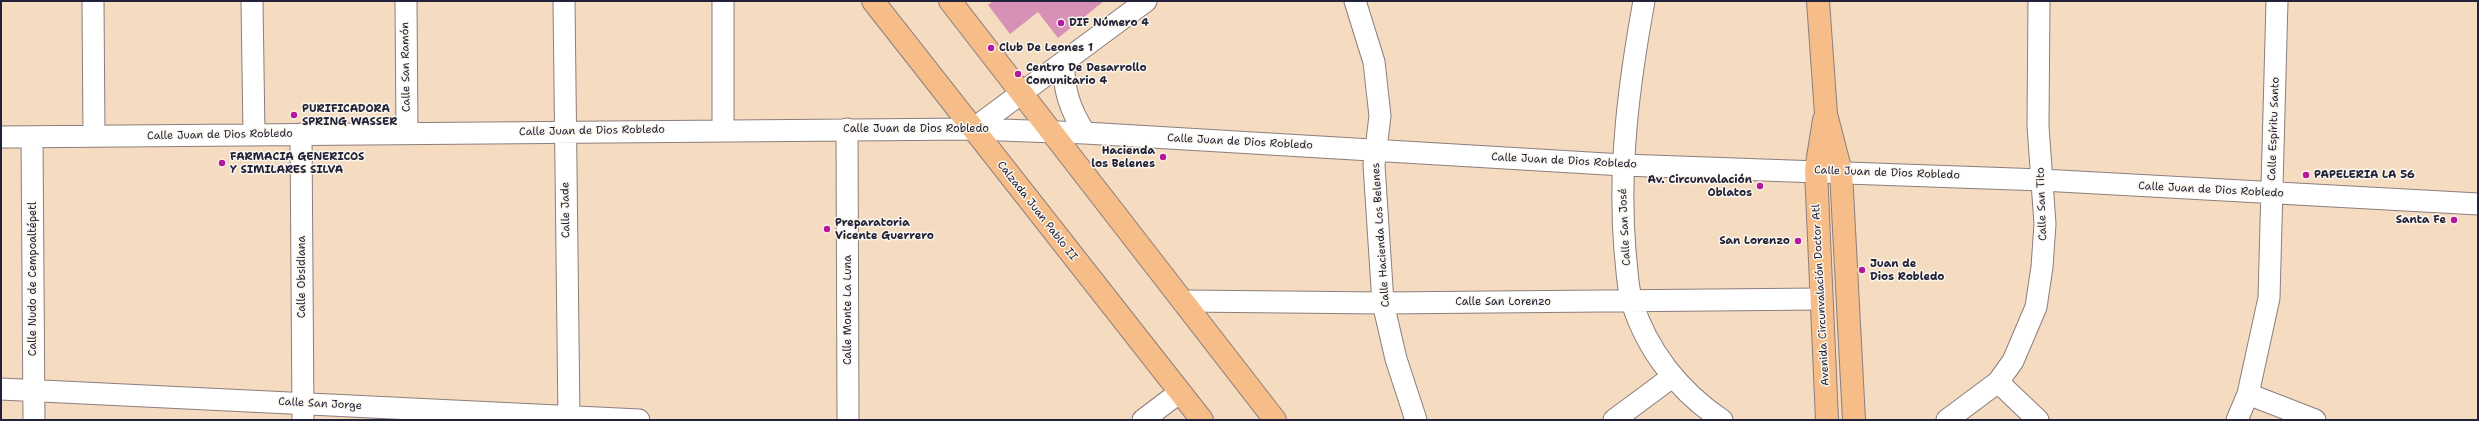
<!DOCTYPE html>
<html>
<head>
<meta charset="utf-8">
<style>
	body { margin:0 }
	#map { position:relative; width:2479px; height:421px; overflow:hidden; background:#f5dbbf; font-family:"Shantell Sans",sans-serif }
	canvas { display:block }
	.frame { position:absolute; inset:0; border:2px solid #22223b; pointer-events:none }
</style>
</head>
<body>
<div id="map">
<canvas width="2479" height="421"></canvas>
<div class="frame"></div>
</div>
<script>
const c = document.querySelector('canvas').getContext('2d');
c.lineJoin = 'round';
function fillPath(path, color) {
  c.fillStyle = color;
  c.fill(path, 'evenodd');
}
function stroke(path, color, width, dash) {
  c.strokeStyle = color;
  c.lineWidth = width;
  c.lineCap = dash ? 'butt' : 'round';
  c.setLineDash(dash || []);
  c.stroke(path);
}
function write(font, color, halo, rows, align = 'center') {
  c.font = font + ' "Shantell Sans",sans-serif';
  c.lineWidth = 3;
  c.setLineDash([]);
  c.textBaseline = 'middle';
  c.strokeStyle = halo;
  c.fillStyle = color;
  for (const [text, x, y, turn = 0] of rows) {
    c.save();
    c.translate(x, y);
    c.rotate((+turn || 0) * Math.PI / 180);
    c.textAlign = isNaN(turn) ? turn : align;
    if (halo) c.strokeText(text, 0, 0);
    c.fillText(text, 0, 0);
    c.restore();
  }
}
fillPath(new Path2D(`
	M993,1H1104L1058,38L1038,12L1010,34L988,5Z`), '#d790b6');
const minor = new Path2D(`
	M93,1L94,136
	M252,1L254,135
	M406,1L407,133
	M564,1L569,420
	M1355,1L1374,62L1380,116L1374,165L1383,303L1396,359L1416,420
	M1644,1C1629,83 1618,167 1625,251C1627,267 1627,286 1632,302C1647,351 1680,392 1722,420
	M1064,62C1063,89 1070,110 1085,133
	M847,129L848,420
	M973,129L1146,1
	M723,130V1
	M301,134L303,420
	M1,137L973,129L1085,133L1623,165L2042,180L2478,204
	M32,137L34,420
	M1185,301L1383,303L1821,299
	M1998,382L2038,420
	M1,389L639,420
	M2248,394L2315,420
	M1143,420L1180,392
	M1614,420L1672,377
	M1947,420L1998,382L2013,361L2036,307L2042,267L2045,224L2038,126L2039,1
	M2237,420L2248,394L2269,298L2277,1`);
const major = new Path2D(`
	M873,1L1202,420
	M950,1L1275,420
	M1818,1L1826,114L1841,172L1854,420
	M1824,120L1816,170L1827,420`);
stroke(minor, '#8c7e7d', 23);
stroke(major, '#8c7e7d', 24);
stroke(minor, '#fff', 21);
stroke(major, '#f7bd88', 22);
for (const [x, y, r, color] of [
	[1061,23,4,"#b5179e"],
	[991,48,4,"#b5179e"],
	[1018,74,4,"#b5179e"],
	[294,115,4,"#b5179e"],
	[1163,157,4,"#b5179e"],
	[222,163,4,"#b5179e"],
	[2306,175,4,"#b5179e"],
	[1760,186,4,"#b5179e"],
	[2454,220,4,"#b5179e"],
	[827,229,4,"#b5179e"],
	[1798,241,4,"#b5179e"],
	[1862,270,4,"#b5179e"]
]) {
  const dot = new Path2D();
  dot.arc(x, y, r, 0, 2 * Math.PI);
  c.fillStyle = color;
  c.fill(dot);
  stroke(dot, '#fbf7ec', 1.5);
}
write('bold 11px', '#22223b', '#fbf7ec', [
	["DIF Número 4",1069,23],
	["Club De Leones 1",999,48],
	["Centro De Desarrollo",1026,68],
	["Comunitario 4",1026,81],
	["PURIFICADORA",302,109],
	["SPRING WASSER",302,122],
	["Hacienda",1155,151,"right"],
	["los Belenes",1155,164,"right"],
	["FARMACIA GENERICOS",230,157],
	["Y SIMILARES SILVA",230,170],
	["PAPELERIA LA 56",2314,175],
	["Av. Circunvalación",1752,180,"right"],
	["Oblatos",1752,193,"right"],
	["Santa Fe",2446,220,"right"],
	["Preparatoria",835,223],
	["Vicente Guerrero",835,236],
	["San Lorenzo",1790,241,"right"],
	["Juan de",1870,264],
	["Dios Robledo",1870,277]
], 'left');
write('11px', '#22223b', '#fbf7ec', [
	["Calle San Ramón",406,67,-91],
	["Calle Juan de Dios Robledo",916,129],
	["Calle Espíritu Santo",2274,129,-88],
	["Calle Juan de Dios Robledo",592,131,-1],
	["Calle Juan de Dios Robledo",220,135,-1],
	["Calle Juan de Dios Robledo",1240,142,3],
	["Calle Juan de Dios Robledo",1564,161,3],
	["Calle Juan de Dios Robledo",1887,173,2],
	["Calle Juan de Dios Robledo",2211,190,3],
	["Calle San Tito",2042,204,-92],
	["Calle Jade",566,210,-91],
	["Calzada Juan Pablo II",1037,211,52],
	["Calle San José",1625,227,-93],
	["Calle Hacienda Los Belenes",1381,235,-94],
	["Calle Obsidiana",302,277,-90],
	["Calle Nudo de Cempoaltépetl",33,279,-90],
	["Avenida Circunvalación Doctor Atl",1821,295,-93],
	["Calle San Lorenzo",1503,302],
	["Calle Monte La Luna",848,310,-90],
	["Calle San Jorge",320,404,3]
]);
</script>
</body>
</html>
